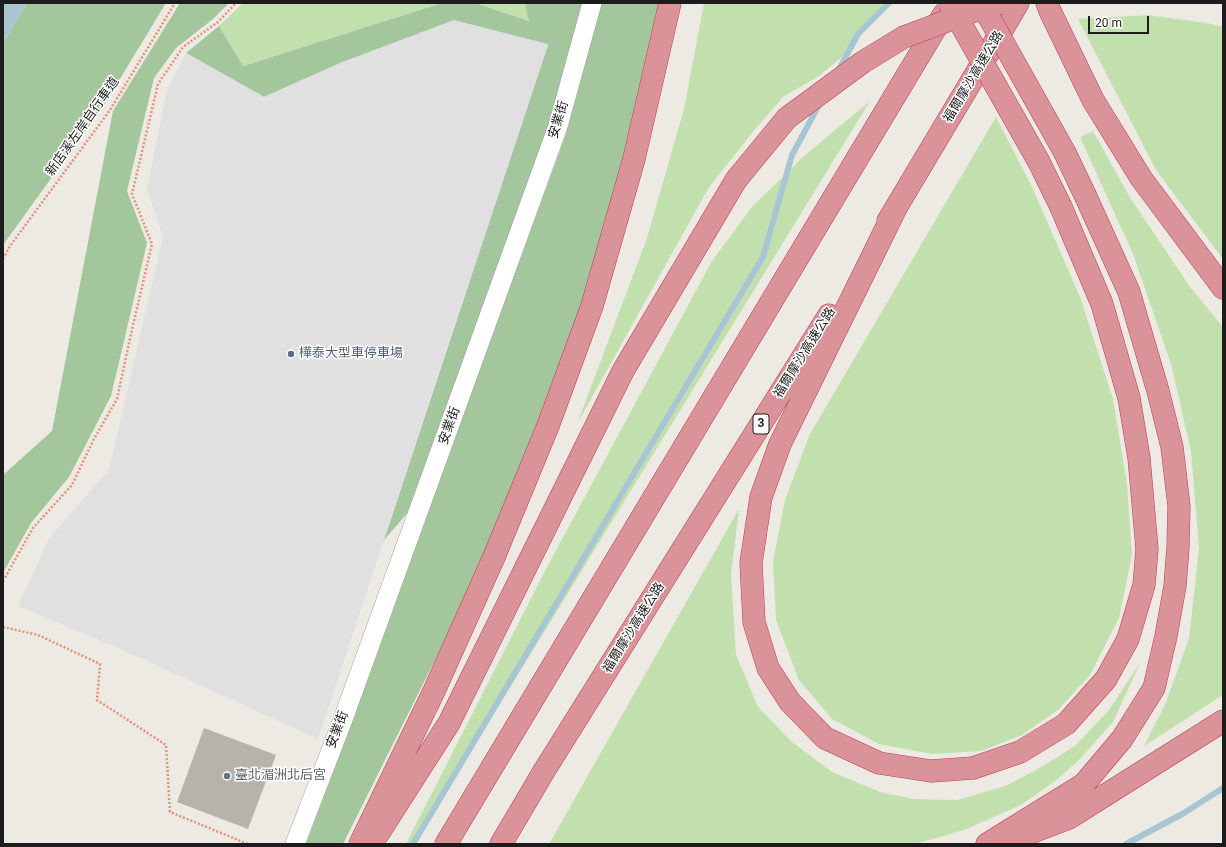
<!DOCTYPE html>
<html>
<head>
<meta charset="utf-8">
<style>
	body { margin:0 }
	#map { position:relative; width:1226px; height:847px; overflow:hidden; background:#eceae2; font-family:Roboto,sans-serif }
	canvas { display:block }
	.frame { position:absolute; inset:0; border:4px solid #1c1c1c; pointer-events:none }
	.scale { position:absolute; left:1088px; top:16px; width:61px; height:18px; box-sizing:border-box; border:2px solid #1c1c1c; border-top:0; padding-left:5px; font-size:12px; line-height:14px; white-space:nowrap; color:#1c1c1c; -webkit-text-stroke:3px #fff; paint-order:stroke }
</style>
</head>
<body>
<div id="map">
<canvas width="1226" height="847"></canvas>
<div class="frame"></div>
<div class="scale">20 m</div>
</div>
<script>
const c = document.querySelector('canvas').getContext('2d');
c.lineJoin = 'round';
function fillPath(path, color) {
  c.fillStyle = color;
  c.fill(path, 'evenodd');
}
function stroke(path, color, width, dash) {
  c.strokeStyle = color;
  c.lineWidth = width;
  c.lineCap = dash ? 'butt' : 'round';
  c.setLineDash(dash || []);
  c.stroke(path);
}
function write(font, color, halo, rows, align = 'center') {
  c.font = font + ' Roboto,"Noto Sans TC",sans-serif';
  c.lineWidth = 3;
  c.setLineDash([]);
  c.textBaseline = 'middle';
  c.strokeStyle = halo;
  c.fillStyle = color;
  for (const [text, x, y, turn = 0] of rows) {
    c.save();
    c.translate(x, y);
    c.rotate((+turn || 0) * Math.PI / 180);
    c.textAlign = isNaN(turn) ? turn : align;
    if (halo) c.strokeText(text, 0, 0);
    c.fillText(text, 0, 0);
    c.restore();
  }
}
fillPath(new Path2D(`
	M243,3H442L242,66L219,26Z
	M475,3H525L530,21Z
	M704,3H888L858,31L843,56L819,76L784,96L756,128L709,187L577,424L647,238L684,109Z
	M1147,15L1207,23L1223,27V259L1156,170L1078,19Z
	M870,101L414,844H406L545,571L712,261L752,207L804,156Z
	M996,117L1032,187L1080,297L1113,399L1127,484L1132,555L1119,618L1090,675L1059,709L1022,735L981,751L932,754L879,744L832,719L799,680L776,620L773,561L785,500L810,434Z
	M1093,131L1129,196L1190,287L1223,327V695L1144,746L1165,705L1189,639L1199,548L1191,451L1171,364L1133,254L1080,137Z
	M739,509L731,575L736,655L758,707L792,742L832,772L880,792L913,799L958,800L1005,786L1038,769L1075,746L1109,710L1140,663L1113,722L1078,761L1055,781L1021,805L964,830L915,844H549Z`), '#c1e0ae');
fillPath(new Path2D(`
	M27,3H166L104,105L3,245V43Z
	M180,3H229L213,19L176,48L154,78L127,191L147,243L111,396L69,477L31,523L3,573V475L52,431L113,111Z
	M442,3H475L529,21L525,3H582L546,138L410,510L384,540L548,45L345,61L264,97L186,53L219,26L243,66Z
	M602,3H663L588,298L488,554L343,844H306L565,137Z`), '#a3c69c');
fillPath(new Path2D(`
	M454,20L548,44L318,739L116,647L18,606L49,538L109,470L163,237L147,189L167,90L186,53L264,97L345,61Z`), '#e0e0e0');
fillPath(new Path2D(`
	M3,3H27L3,43Z`), '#a8c5d4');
stroke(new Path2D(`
	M838,71L858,34L889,3
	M413,844L763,257L792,155L820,103
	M1126,844L1184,813L1223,788`), '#a8c5d4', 6);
fillPath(new Path2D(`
	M204,728L276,755L248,829L177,802Z`), '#b8b2ac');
const minor = new Path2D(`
	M295,844L342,722L558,126L592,3`);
const motorway = new Path2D(`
	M1047,3L1050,11L1093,100L1141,178L1223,288
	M896,208L780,444L761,497L751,563L754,622L768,668L790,702L825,738L879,763L931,771L973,768L1020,752L1066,724L1106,679L1128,639L1144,585L1147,549L1139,458L1129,398L1102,304L1061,207
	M888,221L1018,3
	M378,834L449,723L623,371L736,180
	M1014,839L1069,818L1223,721
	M360,844L434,691L494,557L548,426L592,306L634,159L670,3
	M446,844L944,14
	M501,844L544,771L829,315
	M987,844L1084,784L1122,739L1154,688L1166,636L1175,586L1178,547L1179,506L1172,447L1158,391L1129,292L1086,197`);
stroke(minor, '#9d9d9d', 20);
stroke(motorway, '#c03957', 23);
stroke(new Path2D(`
	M3,259L10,246L110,110L175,3
	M3,581L33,528L72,485L94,439L117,399L131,334L152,244L132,194L158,84L183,47L218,22L236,3
	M3,627L38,635L100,664L97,700L166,745L170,812L248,844`), '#e89077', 2.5, [2, 2]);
stroke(minor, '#fff', 19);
stroke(motorway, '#da9398', 22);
const motorwayBridge = new Path2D(`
	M949,3L1039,162L1061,207
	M981,3L1065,153L1086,197
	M736,180L787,118L863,62L904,37L990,5L1001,3`);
stroke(motorwayBridge, '#c03957', 23, []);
stroke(motorwayBridge, '#da9398', 22);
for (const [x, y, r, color] of [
	[291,354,4,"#5c6f8a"],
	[227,776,4,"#6b7280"]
]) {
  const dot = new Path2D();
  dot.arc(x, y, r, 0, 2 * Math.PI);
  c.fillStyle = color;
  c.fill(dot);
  stroke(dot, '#fff', 1.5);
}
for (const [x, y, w] of [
	[761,424,16]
]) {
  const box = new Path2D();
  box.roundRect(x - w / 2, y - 10, w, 20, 3);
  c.fillStyle = '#fff';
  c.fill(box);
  stroke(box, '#1c1c1c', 1);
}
write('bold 12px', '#1c1c1c', null, [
	["3",761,424]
]);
write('13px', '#1c1c1c', '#fff', [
	["福爾摩沙高速公路",974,77,-59],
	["安業街",559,120,-73],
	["新店溪左岸自行車道",83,127,-55],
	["福爾摩沙高速公路",805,353,-58],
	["安業街",450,426,-70],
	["福爾摩沙高速公路",634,628,-58],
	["安業街",338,730,-69]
]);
write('13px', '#4e5e75', '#fff', [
	["樺泰大型車停車場",299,354]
], 'left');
write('13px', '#5b616d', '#fff', [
	["臺北湄洲北后宮",235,776]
], 'left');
</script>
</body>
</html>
